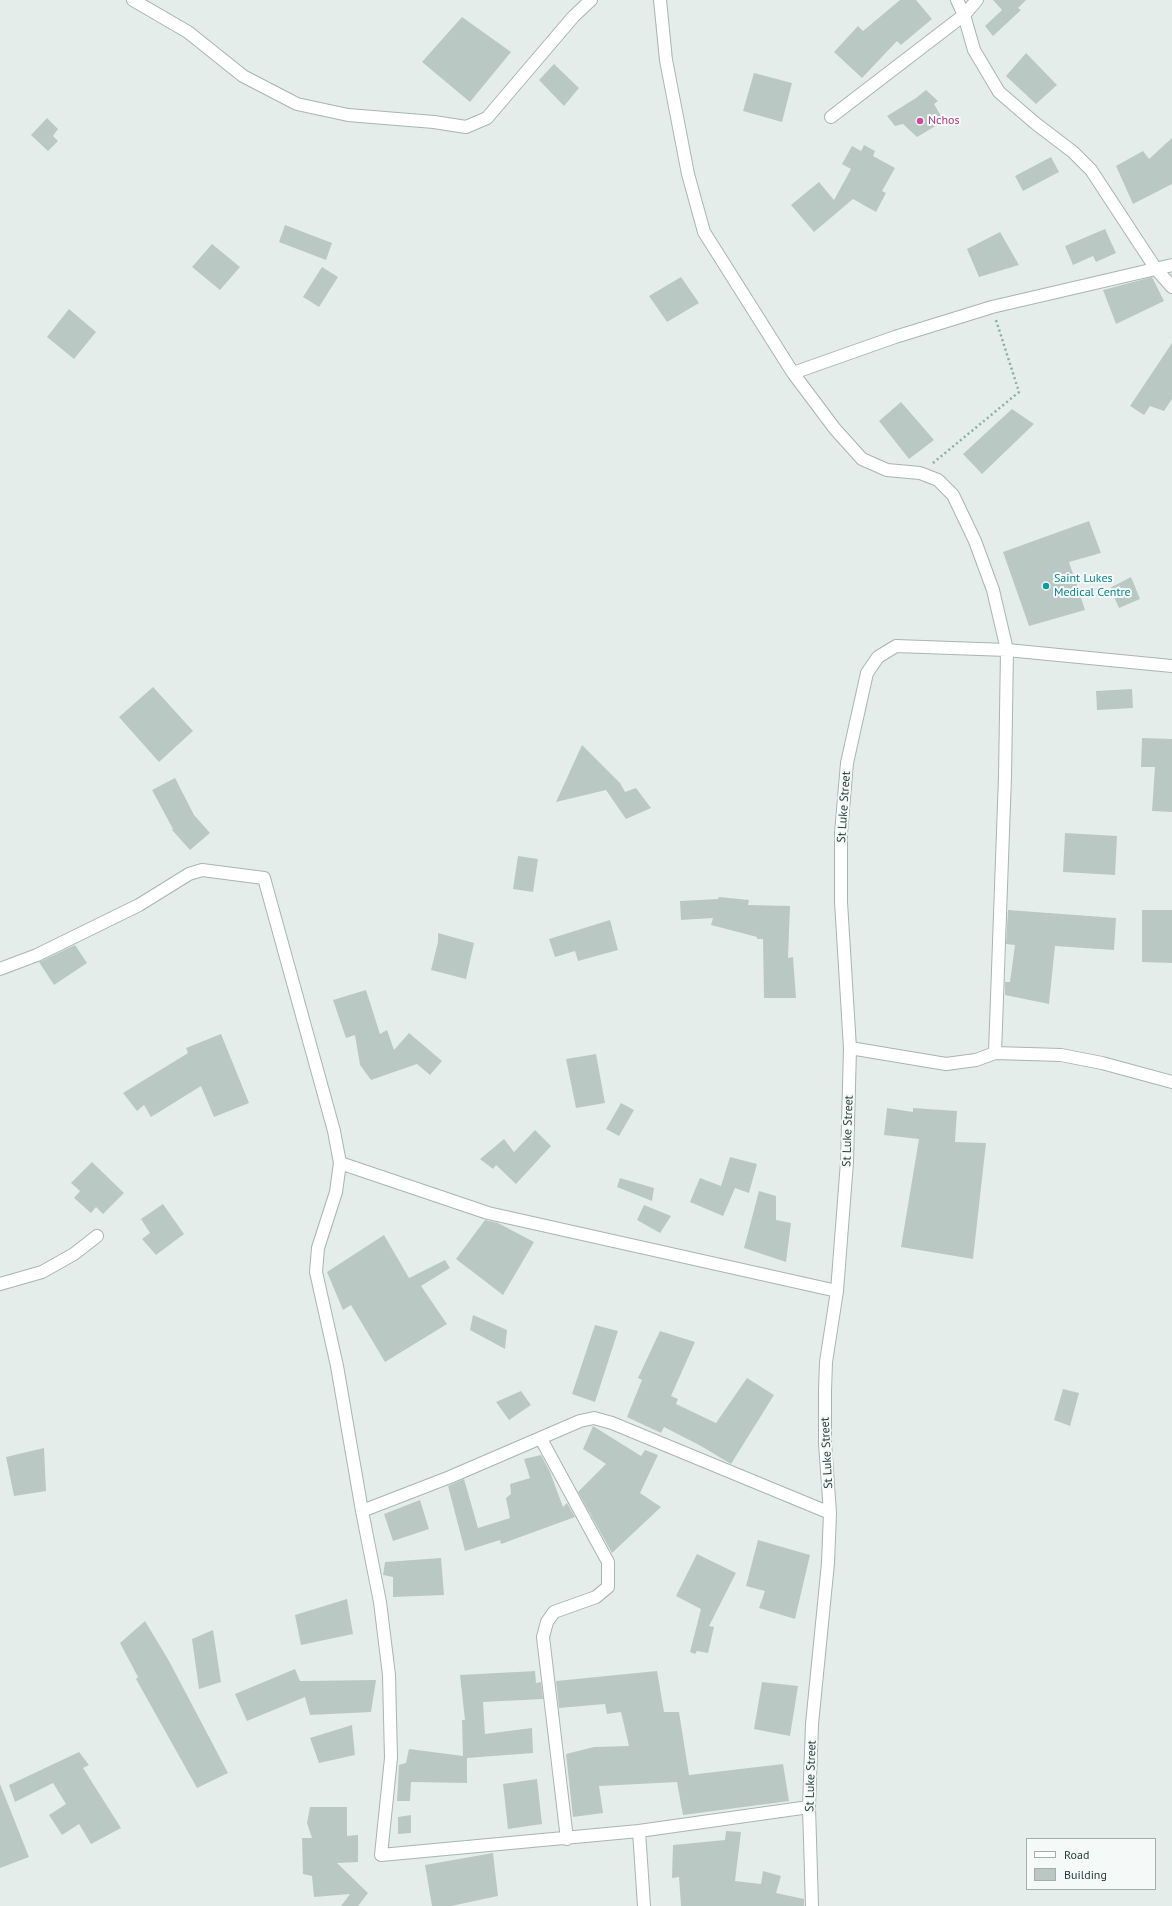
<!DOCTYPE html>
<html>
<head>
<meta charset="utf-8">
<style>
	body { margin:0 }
	#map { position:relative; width:1172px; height:1906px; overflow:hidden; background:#e5edea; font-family:"PT Sans",sans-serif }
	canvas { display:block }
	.legend { position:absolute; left:1026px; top:1838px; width:130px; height:52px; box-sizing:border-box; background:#f5faf8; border:1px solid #a2afac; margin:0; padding:5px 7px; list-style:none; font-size:12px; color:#253e39 }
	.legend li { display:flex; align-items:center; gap:8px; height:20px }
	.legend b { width:20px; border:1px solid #a2afac }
</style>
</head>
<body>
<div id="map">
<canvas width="1172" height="1906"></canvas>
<ul class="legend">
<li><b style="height:5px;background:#fff"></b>Road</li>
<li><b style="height:11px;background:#bac8c3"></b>Building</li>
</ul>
</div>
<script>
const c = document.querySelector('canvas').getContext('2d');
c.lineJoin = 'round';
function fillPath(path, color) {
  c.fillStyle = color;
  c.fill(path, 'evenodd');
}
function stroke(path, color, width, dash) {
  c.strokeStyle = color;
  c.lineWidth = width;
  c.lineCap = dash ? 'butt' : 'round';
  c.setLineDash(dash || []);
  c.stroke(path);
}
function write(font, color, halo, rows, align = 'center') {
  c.font = font + ' "PT Sans",sans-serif';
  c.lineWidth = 4;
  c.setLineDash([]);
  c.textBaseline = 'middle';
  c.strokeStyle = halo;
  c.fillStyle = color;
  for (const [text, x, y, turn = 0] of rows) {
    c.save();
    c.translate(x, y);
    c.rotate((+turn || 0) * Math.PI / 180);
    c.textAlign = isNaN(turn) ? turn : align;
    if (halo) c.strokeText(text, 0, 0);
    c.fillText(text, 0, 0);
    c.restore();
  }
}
fillPath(new Path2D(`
	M900,0H916L932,19L901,45L897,41L862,78L834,52L858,26L863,31Z
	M993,0H1026L1018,8L1021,10L993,36L985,26L1002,10Z
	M462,17L511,52L470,102L422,62Z
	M1026,53L1057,85L1036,104L1006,76Z
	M554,64L579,88L564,106L539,80Z
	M754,73L792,83L782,122L743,111Z
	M926,90L938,101L934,104L944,121L917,137L903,124L895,126L887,116L916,98Z
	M47,118L58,129L53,136L58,141L48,151L31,135Z
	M1172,138V184L1133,204L1116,166L1143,151L1149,159Z
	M864,145L875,151L873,156L895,168L882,191L886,193L876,212L853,199L814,232L791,205L819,182L834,200L851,169L842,164L852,146L861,151Z
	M1051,157L1059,172L1023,191L1015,176Z
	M285,225L332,243L326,260L279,242Z
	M1105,229L1116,253L1096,262L1093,256L1073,265L1065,246Z
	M1000,232L1019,265L979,277L967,249Z
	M212,244L240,267L220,290L192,267Z
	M322,267L338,277L319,307L303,297Z
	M681,277L699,303L667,322L649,296Z
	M1152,277L1164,301L1116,324L1103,290Z
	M69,309L96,332L74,359L47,337Z
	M1172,343V399L1164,411L1150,406L1144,415L1130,406Z
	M901,402L934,440L909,459L879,421Z
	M1012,409L1034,424L982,474L963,454Z
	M1089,521L1101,553L1069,562L1085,610L1029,626L1003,552Z
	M1131,577L1140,599L1119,608L1110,588Z
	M153,687L193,731L159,762L119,717Z
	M1132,689L1133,708L1097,710L1096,691Z
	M1142,738L1172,739V812L1152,811L1155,767H1141Z
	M582,745L620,783L625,792L636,788L651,808L626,819L606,790L556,802Z
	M175,778L194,815L210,833L190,850L172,830L173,829L152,790Z
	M1065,833L1117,836L1115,875L1063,872Z
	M518,856L538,859L533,892L513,889Z
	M719,897L749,900L748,905L790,906L788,958L793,957L796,998H764L763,939H757V937L711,925L713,918L681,920L680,901L718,899Z
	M1008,910L1116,918L1114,950L1055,946L1049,1004L1005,995V982H1010L1015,945L1006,944Z
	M1142,910H1172V963L1142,962Z
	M610,920L618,950L578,961L575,951L555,957L549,939Z
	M438,933L474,943L466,979L431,970L438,942Z
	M75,945L87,963L54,985L39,962Z
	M366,990L380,1034L387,1030L394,1050L409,1033L442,1061L430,1075L417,1064L371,1080L360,1065L355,1035L346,1038L333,1000Z
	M221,1034L249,1103L214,1117L201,1086L151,1117L144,1105L137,1111L123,1093L188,1053L186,1048Z
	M596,1054L605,1103L576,1108L566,1059Z
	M621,1103L634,1110L619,1136L606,1129Z
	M887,1108L913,1112V1108L957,1111L955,1142L986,1143L973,1259L901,1247L919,1139L884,1135Z
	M535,1130L551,1146L516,1184L496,1165L493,1169L480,1159L504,1139L514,1152Z
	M730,1157L757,1164L749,1193L735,1188L723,1216L690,1202L700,1178L721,1186Z
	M92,1162L124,1193L103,1214L96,1207L91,1213L74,1198L80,1191L71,1183Z
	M620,1178L654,1188L652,1201L617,1187Z
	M759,1191L776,1196V1220L791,1223L786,1262L744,1248Z
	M163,1204L184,1234L156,1255L142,1239L150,1233L141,1219Z
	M644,1205L671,1216L660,1233L637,1220Z
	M485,1220L498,1223L534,1242L503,1295L456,1259Z
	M384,1235L409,1278L445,1260L450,1268L421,1286L447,1324L385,1362L351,1305L343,1310L327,1272Z
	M473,1315L507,1330L505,1349L470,1330Z
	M595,1325L618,1331L595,1402L572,1394Z
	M660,1331L695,1342L671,1396L678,1399L676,1404L716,1423L747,1378L774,1395L731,1464L701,1446L664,1427L661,1433L627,1417L642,1380L638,1378Z
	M1063,1389L1079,1393L1070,1426L1054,1420Z
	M521,1391L531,1405L509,1420L496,1402Z
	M593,1426L641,1456L645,1450L658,1455L640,1493L661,1507L612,1553L578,1492L606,1464L583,1449Z
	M44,1448L46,1491L14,1496L6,1457Z
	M541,1455L550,1472L563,1507L567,1503L575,1517L501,1544L500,1540L465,1551L448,1486L464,1479L478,1528L510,1518L506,1498L511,1494L510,1484L530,1478L524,1459Z
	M420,1500L429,1529L393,1541L384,1514Z
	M758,1540L810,1555L795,1619L759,1608L765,1591L746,1586Z
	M697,1554L736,1573L709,1626L714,1627L708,1653L697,1651L695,1654L690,1652L701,1609L676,1596Z
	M441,1558L444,1595L393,1597V1577L383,1575L385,1562Z
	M347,1599L353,1634L301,1645L295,1615Z
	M145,1621L169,1661L228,1773L197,1788L136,1679L138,1677L120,1643Z
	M213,1630L221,1682L199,1689L192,1639Z
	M295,1669L300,1681L376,1680L371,1712L310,1715L305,1697L247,1721L235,1694Z
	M535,1671L536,1683L541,1682L543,1699L483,1702L485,1734L532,1728L533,1753L467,1758V1783L411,1782L410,1801H397L399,1765L406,1763L409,1749L463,1756L462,1720H465L460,1675Z
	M657,1671L664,1712H679L689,1775L783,1764L789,1801L683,1815L677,1782L599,1786L603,1813L573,1817L566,1754L594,1747L629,1746L621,1712L607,1714L605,1704L559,1708L556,1681Z
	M762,1682L798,1686L790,1736L754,1729Z
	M352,1725L355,1755L319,1763L310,1738Z
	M79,1752L89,1765L83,1768L121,1828L91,1844L79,1824L62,1835L49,1815L66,1804L53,1783L15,1802L9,1785Z
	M537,1779L542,1824L508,1829L503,1784Z
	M0,1784L29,1857L0,1868Z
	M310,1807H347V1836L358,1835V1862L337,1863L368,1893L358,1906H341L350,1894L314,1897L312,1876L303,1874L302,1838H312L307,1823Z
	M411,1815V1833L398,1834V1817Z
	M726,1831L741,1832L735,1881L761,1884L763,1871L781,1876L776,1893L804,1899V1906H681L679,1877L672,1878L673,1845L725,1840Z
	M493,1853L498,1896L451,1906H432L425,1865Z`), '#bac8c3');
const minor = new Path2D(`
	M133,0L188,32L243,76L297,104L348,115L434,122L466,127L487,118L573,17L591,0
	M660,0L666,60L688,174L704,232L793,373L835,429L862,459L887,470L920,473L938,480L953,495L975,541L993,590L1007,650L1005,776L995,1053L976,1060L946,1064L850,1048
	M957,0L964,15L974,50L999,92L1035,123L1073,152L1091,170L1156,269L1172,287
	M831,117L964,15L977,0
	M793,373L895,337L992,307L1172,265
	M0,969L37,955L139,905L189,874L202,870L264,878L334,1131L340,1163L336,1192L318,1248L316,1272L337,1366L362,1511L380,1602L389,1675L391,1758L381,1855L639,1831L644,1906
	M995,1053L1061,1055L1102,1063L1172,1082
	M340,1163L488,1213L837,1291
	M0,1284L42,1272L74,1254L97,1236
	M541,1439L608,1562V1587L596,1597L554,1612L547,1622L543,1637L567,1839
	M362,1511L450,1477L580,1421L594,1418L612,1423L830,1513
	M639,1831L809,1807
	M812,1906L809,1807L812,1724L828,1563L830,1513L825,1443V1391L826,1362L837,1291L847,1162L850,1048L841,902V833L847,763L867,673L878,657L896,646L1007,650L1172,666`);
stroke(minor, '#a8b5b1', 14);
stroke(new Path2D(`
	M933,463L1019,392L996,320`), '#87afa5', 2.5, [2, 3]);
stroke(minor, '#fff', 12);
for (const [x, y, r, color] of [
	[920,121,4,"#d1479c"],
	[1046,586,4,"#0f9aa8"]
]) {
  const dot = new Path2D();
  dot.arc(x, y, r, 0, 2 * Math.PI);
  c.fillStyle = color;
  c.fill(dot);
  stroke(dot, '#f5faf8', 1.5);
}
write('12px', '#b23c85', '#f5faf8', [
	["Nchos",928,121]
], 'left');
write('12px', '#0d838f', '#f5faf8', [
	["Saint Lukes",1054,579],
	["Medical Centre",1054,593]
], 'left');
write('12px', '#253e39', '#f5faf8', [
	["St Luke Street",844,807,-86],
	["St Luke Street",848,1131,-88],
	["St Luke Street",827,1453,-93],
	["St Luke Street",811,1776,-88]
]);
</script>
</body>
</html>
